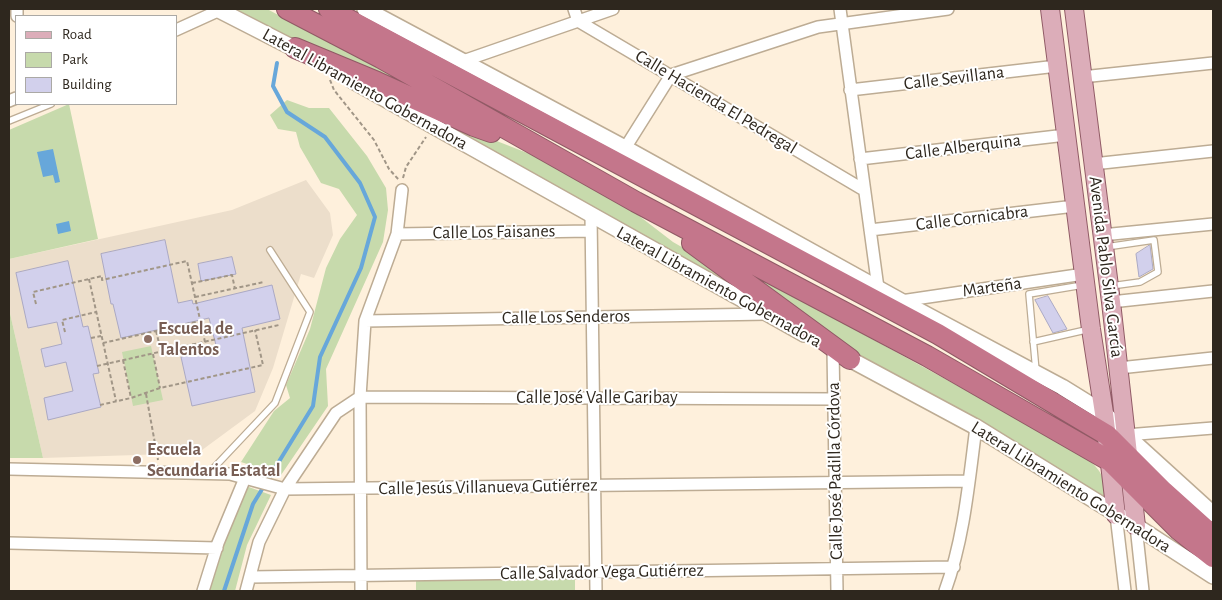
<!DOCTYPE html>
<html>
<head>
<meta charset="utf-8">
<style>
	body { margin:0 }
	#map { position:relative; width:1222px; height:600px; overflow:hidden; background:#fef0dc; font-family:"Alegreya Sans",sans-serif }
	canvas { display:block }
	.frame { position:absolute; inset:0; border:10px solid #2e271e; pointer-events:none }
	.legend { position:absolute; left:15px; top:15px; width:162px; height:90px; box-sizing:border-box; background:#fff; border:1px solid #aba9a5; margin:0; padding:6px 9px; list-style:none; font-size:15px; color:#2e271e }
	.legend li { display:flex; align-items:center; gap:10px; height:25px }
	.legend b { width:25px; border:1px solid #aba9a5 }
</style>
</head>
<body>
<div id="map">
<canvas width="1222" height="600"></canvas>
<div class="frame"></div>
<ul class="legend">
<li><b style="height:6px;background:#dcadb9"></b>Road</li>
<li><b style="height:14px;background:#c7daac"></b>Park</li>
<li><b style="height:14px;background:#d2d0ec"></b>Building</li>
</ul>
</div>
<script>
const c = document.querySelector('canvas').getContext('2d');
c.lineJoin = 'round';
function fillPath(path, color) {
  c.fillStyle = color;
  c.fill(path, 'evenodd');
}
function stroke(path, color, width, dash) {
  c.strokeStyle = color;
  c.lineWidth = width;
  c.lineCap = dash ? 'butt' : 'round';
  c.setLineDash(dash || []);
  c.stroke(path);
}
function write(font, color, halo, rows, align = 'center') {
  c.font = font + ' "Alegreya Sans",sans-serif';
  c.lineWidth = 4;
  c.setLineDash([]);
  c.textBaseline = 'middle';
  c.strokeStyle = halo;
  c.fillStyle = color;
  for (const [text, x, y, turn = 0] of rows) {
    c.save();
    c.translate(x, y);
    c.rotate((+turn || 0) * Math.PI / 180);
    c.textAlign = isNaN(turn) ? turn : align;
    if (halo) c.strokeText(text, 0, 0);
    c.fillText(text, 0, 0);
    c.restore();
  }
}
fillPath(new Path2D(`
	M306,180L330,213L333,235L314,278L301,274L273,368L255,411L198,453L43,458L9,309V259L232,210Z`), '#ecdecb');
fillPath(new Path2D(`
	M235,9H267L425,93L307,46Z
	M287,100L309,108H329L367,156L386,188L388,210L383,242L326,369L328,406L281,475L241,462L274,411L290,398L286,385L310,329L326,268L340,239L357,215L339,189L321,183L300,147L296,132L278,129L270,115Z
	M69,104L98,239L9,259V130Z
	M420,111L558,165L621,202L673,242L730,275L731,280L726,282Z
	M739,266L1082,454C1103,471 1103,476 1110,501L851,352Z
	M9,309L41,449L43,458H9Z
	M151,346L163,400L133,406L122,352Z
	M246,486L271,495L247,545L235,591H209L223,545Z
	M575,578V591H416V581Z`), '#c7daac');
fillPath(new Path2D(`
	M53,149L60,182L55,183L53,175L43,177L37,152Z
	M69,221L71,231L58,234L56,224Z`), '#67a7da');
stroke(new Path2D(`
	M224,591L253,504L313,406L320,357L361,268L375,217L360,183L325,137L287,112L273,86L277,63`), '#67a7da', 4);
const building = new Path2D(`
	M165,240L178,303L192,300L193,304L272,285L280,319L242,328L255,392L192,406L181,357L217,349L209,318L121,338L113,304H111L101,254Z
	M1150,245L1153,269L1139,277L1136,254Z
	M232,257L236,274L201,281L198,264Z
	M68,261L83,327L88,326L99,373L93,374L101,407L48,420L44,398L73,391L66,362L45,367L41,349L62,344L57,322L28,328L16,273Z
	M1048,296L1067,329L1053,333L1035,300Z`);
fillPath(building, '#d2d0ec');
stroke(building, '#aba9c4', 1);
const lane = new Path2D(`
	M9,121L51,104
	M1106,247L1154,240L1158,272L1140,282L1111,286
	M1033,342L1090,329
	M1036,371L1029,294L1083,285
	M209,473L275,403L310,312L270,250`);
const street = new Path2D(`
	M17,9V16
	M574,9L578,21L864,190
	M840,9L878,288
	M176,30L220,10
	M463,61L613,9
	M1082,77L1213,63
	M850,90L1057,66
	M9,101L16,98
	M622,153L671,75L818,27L948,9
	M860,159L1066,135
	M1093,164L1213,151
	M591,215L596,591
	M870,230L1075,206
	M397,234L591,231
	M1102,235L1213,224
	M901,301L1084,274
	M1111,302L1213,291
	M365,321L767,314
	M833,350L837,591
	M1119,368L1213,358
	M1126,435L1213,428
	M9,469L230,474L285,489L969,481
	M1116,515L1125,591
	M1136,526L1143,591
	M9,543L217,548
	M250,577L954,567
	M203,591L218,543L245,478
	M246,591L259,542L285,489L336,413L360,397L365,321L397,234L402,190
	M361,591L360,397L834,399
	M945,591C964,539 969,481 976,427`);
const secondary = new Path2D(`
	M217,9L303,53
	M365,9L625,148L901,301L1062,387L1104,413L1126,435L1213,514
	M353,81L804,334
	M842,355L976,427L1136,526L1213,576`);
const primary = new Path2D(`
	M1050,9L1091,329L1104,413L1116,515
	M1074,9L1111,302L1136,526`);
const highway = new Path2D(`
	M287,9L381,58L636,202L927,356L1110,461L1179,530L1213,557
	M329,9L938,334L1107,435L1163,491L1213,536
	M295,48L377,82L474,126L491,132
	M692,243L850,359`);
stroke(lane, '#bdac94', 8);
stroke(street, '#bdac94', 14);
stroke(secondary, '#bdac94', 18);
stroke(primary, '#905a65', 20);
stroke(highway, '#905a65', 22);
stroke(new Path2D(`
	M330,80L334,90L374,140L389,169L399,180
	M403,178L406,167L426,137
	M89,279L116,401
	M192,283L232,275L235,289
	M195,297L264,282
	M36,304L33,292L102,276V280L187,261L205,342
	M156,331L161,351
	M65,332L62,320L96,312
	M91,338L101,336
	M103,343L200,321
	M153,354L160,388
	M123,360L131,398
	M97,366L279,325
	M146,394L158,460
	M100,405L131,398L160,388L263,365L255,330`), '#a19687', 2, [4, 2.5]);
stroke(lane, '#fff', 5.5);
stroke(street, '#fff', 11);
stroke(secondary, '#fff', 15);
stroke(primary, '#dcadb9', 18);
stroke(highway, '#c4768b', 20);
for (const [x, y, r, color] of [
	[148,339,5,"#8d6e63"],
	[137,460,5,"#8d6e63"]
]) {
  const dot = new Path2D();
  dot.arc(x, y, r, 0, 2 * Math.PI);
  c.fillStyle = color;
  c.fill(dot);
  stroke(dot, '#fff', 2);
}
write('18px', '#2e271e', '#fff', [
	["Calle Sevillana",954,78,-7],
	["Lateral Libramiento Gobernadora",365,89,29],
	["Calle Hacienda El Pedregal",716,102,31],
	["Calle Alberquina",963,147,-7],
	["Calle Cornicabra",972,218,-7],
	["Calle Los Faisanes",494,232,-1],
	["Avenida Pablo Silva García",1106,267,83],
	["Lateral Libramiento Gobernadora",719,287,29],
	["Marteña",992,287,-8],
	["Calle Los Senderos",566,317,-1],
	["Calle José Valle Garibay",597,398],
	["Calle José Padilla Córdova",835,471,-91],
	["Calle Jesús Villanueva Gutiérrez",488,487,-1],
	["Lateral Libramiento Gobernadora",1071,487,32],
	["Calle Salvador Vega Gutiérrez",602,572,-1]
]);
write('bold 18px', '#785e54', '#fff', [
	["Escuela de",158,329],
	["Talentos",158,350],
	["Escuela",147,450],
	["Secundaria Estatal",147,471]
], 'left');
</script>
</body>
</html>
